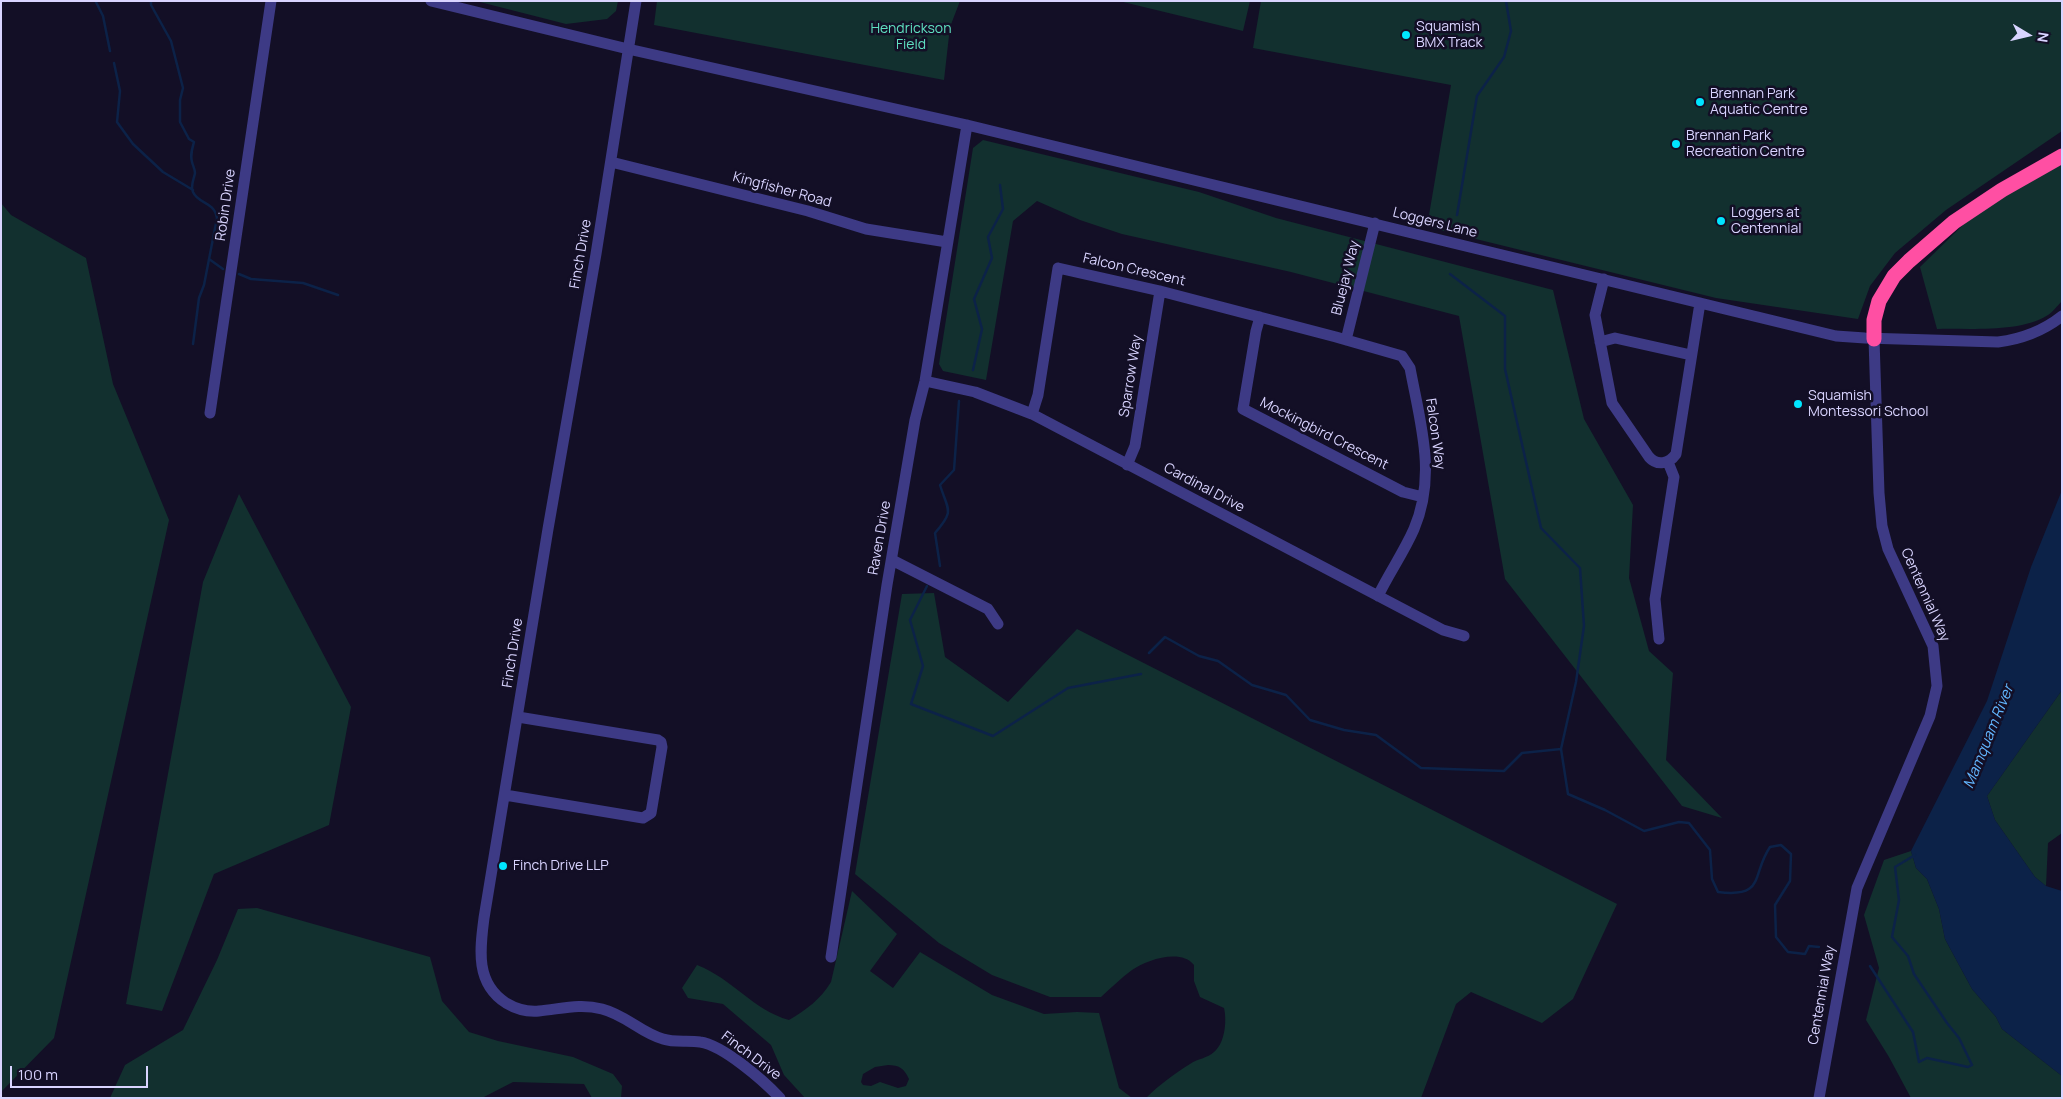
<!DOCTYPE html>
<html>
<head>
<meta charset="utf-8">
<style>
	body { margin:0 }
	#map { position:relative; width:2063px; height:1099px; overflow:hidden; background:#130f26; font-family:Manrope,sans-serif }
	canvas { display:block }
	.frame { position:absolute; inset:0; border:2px solid #d9d4ff; pointer-events:none }
	.north { position:absolute; left:2003px; top:10px; width:50px; height:50px; -webkit-text-stroke:4px #130f26; paint-order:stroke; rotate:99deg; font-size:14px; font-weight:700; line-height:20px; text-align:center; color:#d9d4ff }
	.north::after { content:''; display:block; margin:auto; width:18px; height:22px; background:#d9d4ff; clip-path:polygon(50% 0,100% 100%,50% 72%,0 100%) }
	.scale { position:absolute; left:10px; top:1066px; width:138px; height:22px; box-sizing:border-box; border:2px solid #d9d4ff; border-top:0; padding-left:6px; font-size:15px; line-height:18px; white-space:nowrap; color:#d9d4ff; -webkit-text-stroke:4px #130f26; paint-order:stroke }
</style>
</head>
<body>
<div id="map">
<canvas width="2063" height="1099"></canvas>
<div class="frame"></div>
<div class="north">N</div>
<div class="scale">100 m</div>
</div>
<script>
const c = document.querySelector('canvas').getContext('2d');
c.lineJoin = 'round';
function fillPath(path, color) {
  c.fillStyle = color;
  c.fill(path, 'evenodd');
}
function stroke(path, color, width, dash) {
  c.strokeStyle = color;
  c.lineWidth = width;
  c.lineCap = dash ? 'butt' : 'round';
  c.setLineDash(dash || []);
  c.stroke(path);
}
function write(font, color, halo, rows, align = 'center') {
  c.font = font + ' Manrope,sans-serif';
  c.lineWidth = 5;
  c.setLineDash([]);
  c.textBaseline = 'middle';
  c.strokeStyle = halo;
  c.fillStyle = color;
  for (const [text, x, y, turn = 0] of rows) {
    c.save();
    c.translate(x, y);
    c.rotate((+turn || 0) * Math.PI / 180);
    c.textAlign = isNaN(turn) ? turn : align;
    if (halo) c.strokeText(text, 0, 0);
    c.fillText(text, 0, 0);
    c.restore();
  }
}
fillPath(new Path2D(`
	M476,1H618L616,11L607,19L566,24Z
	M657,1H960L950,27L944,80L654,25Z
	M1119,1H1250L1243,31Z
	M1261,1H2062V131L1946,210L1895,253L1870,286L1858,319L1716,298L1427,227L1451,85L1253,48Z
	M983,140L1199,192L1276,218L1553,290L1584,419L1633,505L1629,578L1649,651L1673,673L1666,760L1722,818L1682,806L1505,579L1459,316L1291,272L1122,234L1080,220L1037,201L1013,221L986,380L943,371L939,364L973,148Z
	M2062,162V301C2057,306 2053,312 2048,315C2020,333 1970,328 1937,329L1920,267L1965,223L2000,197Z
	M1,203L11,215L86,258L113,384L169,520L54,1038L1,1092Z
	M239,494L351,707L329,825L214,874L162,1011L126,1004L203,582Z
	M934,593L945,657L1008,702L1077,629L1617,904L1573,999L1542,1023L1471,992L1456,1004L1421,1098H1146C1159,1085 1174,1074 1190,1064C1197,1059 1208,1058 1214,1052C1225,1043 1227,1021 1224,1008L1200,997L1194,981V965C1181,948 1146,960 1132,970C1121,978 1111,988 1101,997H1050L992,975L939,943L855,874L902,594Z
	M2062,690V833L2048,843L2046,886L2035,877L1995,820L1987,796Z
	M1911,851L1916,868L1927,879L1939,909L1945,939L1972,989L1996,1017L2002,1029L2062,1076V1098H1911L1889,1057L1866,1020L1879,968L1864,915L1884,860Z
	M852,891L897,934L870,971L893,988L920,952L992,995L1044,1014L1077,1012L1099,1013L1119,1088L1132,1098H805L784,1075L771,1045L723,1004L688,998L682,988L697,965C733,979 753,1010 789,1020C806,1010 821,999 831,982ZM888,1065C899,1065 904,1068 909,1079L906,1086L898,1088L880,1082L871,1086L863,1085L861,1082L863,1074L875,1067Z
	M257,908L430,957L442,1001L469,1032L498,1041L573,1057L613,1074L622,1086L621,1098H592L584,1084L513,1082L482,1098H110L125,1065L183,1030L217,960L238,909Z`), '#12302f');
fillPath(new Path2D(`
	M2062,490V690L1987,796L1995,820L2035,877L2046,886L2062,891V1076L2002,1029L1996,1017L1972,989L1945,939L1939,909L1927,879L1916,868L1911,851L1987,701L2031,567Z`), '#0c2248');
stroke(new Path2D(`
	M151,1V5L171,41L183,88L180,100V122L189,139L194,142C192,149 190,155 192,162C193,166 195,169 195,173C194,179 190,186 193,192C198,204 214,201 217,218L204,285L199,298L193,344
	M96,2L103,16L110,51
	M114,63L120,91L117,122L133,144L163,172L193,190
	M1457,215L1477,96L1504,57L1511,31L1506,1
	M209,259L223,269
	M239,274L251,279L303,283L338,295
	M1450,274L1505,316V369L1541,528L1580,568L1584,626L1576,682L1561,749L1568,794L1605,810L1644,831L1679,822L1689,823L1710,850L1712,879L1718,892C1766,898 1751,875 1770,847L1781,845L1791,854L1790,881L1775,905L1776,937L1788,952L1805,954L1809,946L1819,947
	M973,370L982,329L974,299L992,258L988,237L1003,209L1000,185
	M940,566L935,533C955,510 948,511 940,485L954,470L959,401
	M927,586L910,620L923,666L911,704L993,736L1068,688L1141,674
	M1149,653L1165,637L1199,656L1218,661L1252,685L1286,695L1310,720L1344,730L1376,735L1421,768L1504,771L1522,753L1561,749
	M1870,966L1913,1032L1919,1062L1927,1058L1968,1067L1972,1065L1959,1038L1947,1023L1914,974L1908,956L1892,937L1899,900L1895,867L1915,855`), '#0c2248', 2.5);
stroke(new Path2D(`
	M431,1L628,49L967,125L1836,336L1865,338L1998,342C2021,339 2043,331 2062,316
	M636,1L596,254L548,529L484,918C480,949 475,983 506,1003C516,1009 528,1012 539,1011C561,1009 580,1003 602,1009C626,1015 641,1033 663,1039C675,1043 688,1040 700,1042C723,1045 764,1081 780,1098
	M611,162L808,211L866,229L947,242
	M1604,279L1595,315L1612,403L1649,457C1657,466 1669,464 1676,454L1700,303
	M1260,317L1256,331L1243,409L1403,492L1423,497
	M1346,340L1375,223
	M1600,342L1615,338L1691,355
	M925,381L975,392L1032,414L1443,630L1464,636
	M210,413L271,1
	M1032,414L1038,395L1058,268L1160,291L1336,337L1402,356L1410,368C1420,422 1437,475 1414,529C1404,552 1389,573 1378,596
	M1127,465L1135,446L1160,291
	M892,560L988,609L998,624
	M1659,639L1655,599L1674,477L1668,462
	M505,795L643,818L651,813L662,747L661,742L658,740L518,717
	M831,957L887,585L915,420L925,381L967,125
	M1819,1098L1857,888L1930,716L1937,686L1933,646L1888,549L1882,526L1879,493L1874,339`), '#3d3a85', 11);
stroke(new Path2D(`
	M1874,339V320L1879,301L1894,276L1909,261L1954,222L2002,190L2062,156`), '#ff4fa3', 15);
for (const [x, y, r, color] of [
	[1406,35,5,"#00e5ff"],
	[1700,102,5,"#00e5ff"],
	[1676,144,5,"#00e5ff"],
	[1721,221,5,"#00e5ff"],
	[1798,404,5,"#00e5ff"],
	[503,866,5,"#00e5ff"]
]) {
  const dot = new Path2D();
  dot.arc(x, y, r, 0, 2 * Math.PI);
  c.fillStyle = color;
  c.fill(dot);
  stroke(dot, '#130f26', 2);
}
write('14px', '#d9d4ff', '#130f26', [
	["Squamish",1416,27],
	["BMX Track",1416,43],
	["Brennan Park",1710,94],
	["Aquatic Centre",1710,110],
	["Brennan Park",1686,136],
	["Recreation Centre",1686,152],
	["Loggers at",1731,213],
	["Centennial",1731,229],
	["Squamish",1808,396],
	["Montessori School",1808,412],
	["Finch Drive LLP",513,866]
], 'left');
write('14px', '#5fe0c0', '#130f26', [
	["Hendrickson",911,29],
	["Field",911,45]
]);
write('14px', '#d9d4ff', '#130f26', [
	["Kingfisher Road",782,190,15],
	["Robin Drive",226,205,-82],
	["Loggers Lane",1435,223,14],
	["Finch Drive",581,254,-80],
	["Falcon Crescent",1134,270,13],
	["Bluejay Way",1346,278,-76],
	["Sparrow Way",1131,376,-81],
	["Mockingbird Crescent",1324,434,27],
	["Falcon Way",1435,434,82],
	["Cardinal Drive",1204,488,28],
	["Raven Drive",880,538,-80],
	["Centennial Way",1925,595,66],
	["Finch Drive",513,653,-81],
	["Centennial Way",1822,995,-80],
	["Finch Drive",751,1056,37]
]);
write('italic 15px', '#62b6ff', '#130f26', [
	["Mamquam River",1989,737,-68]
]);
</script>
</body>
</html>
